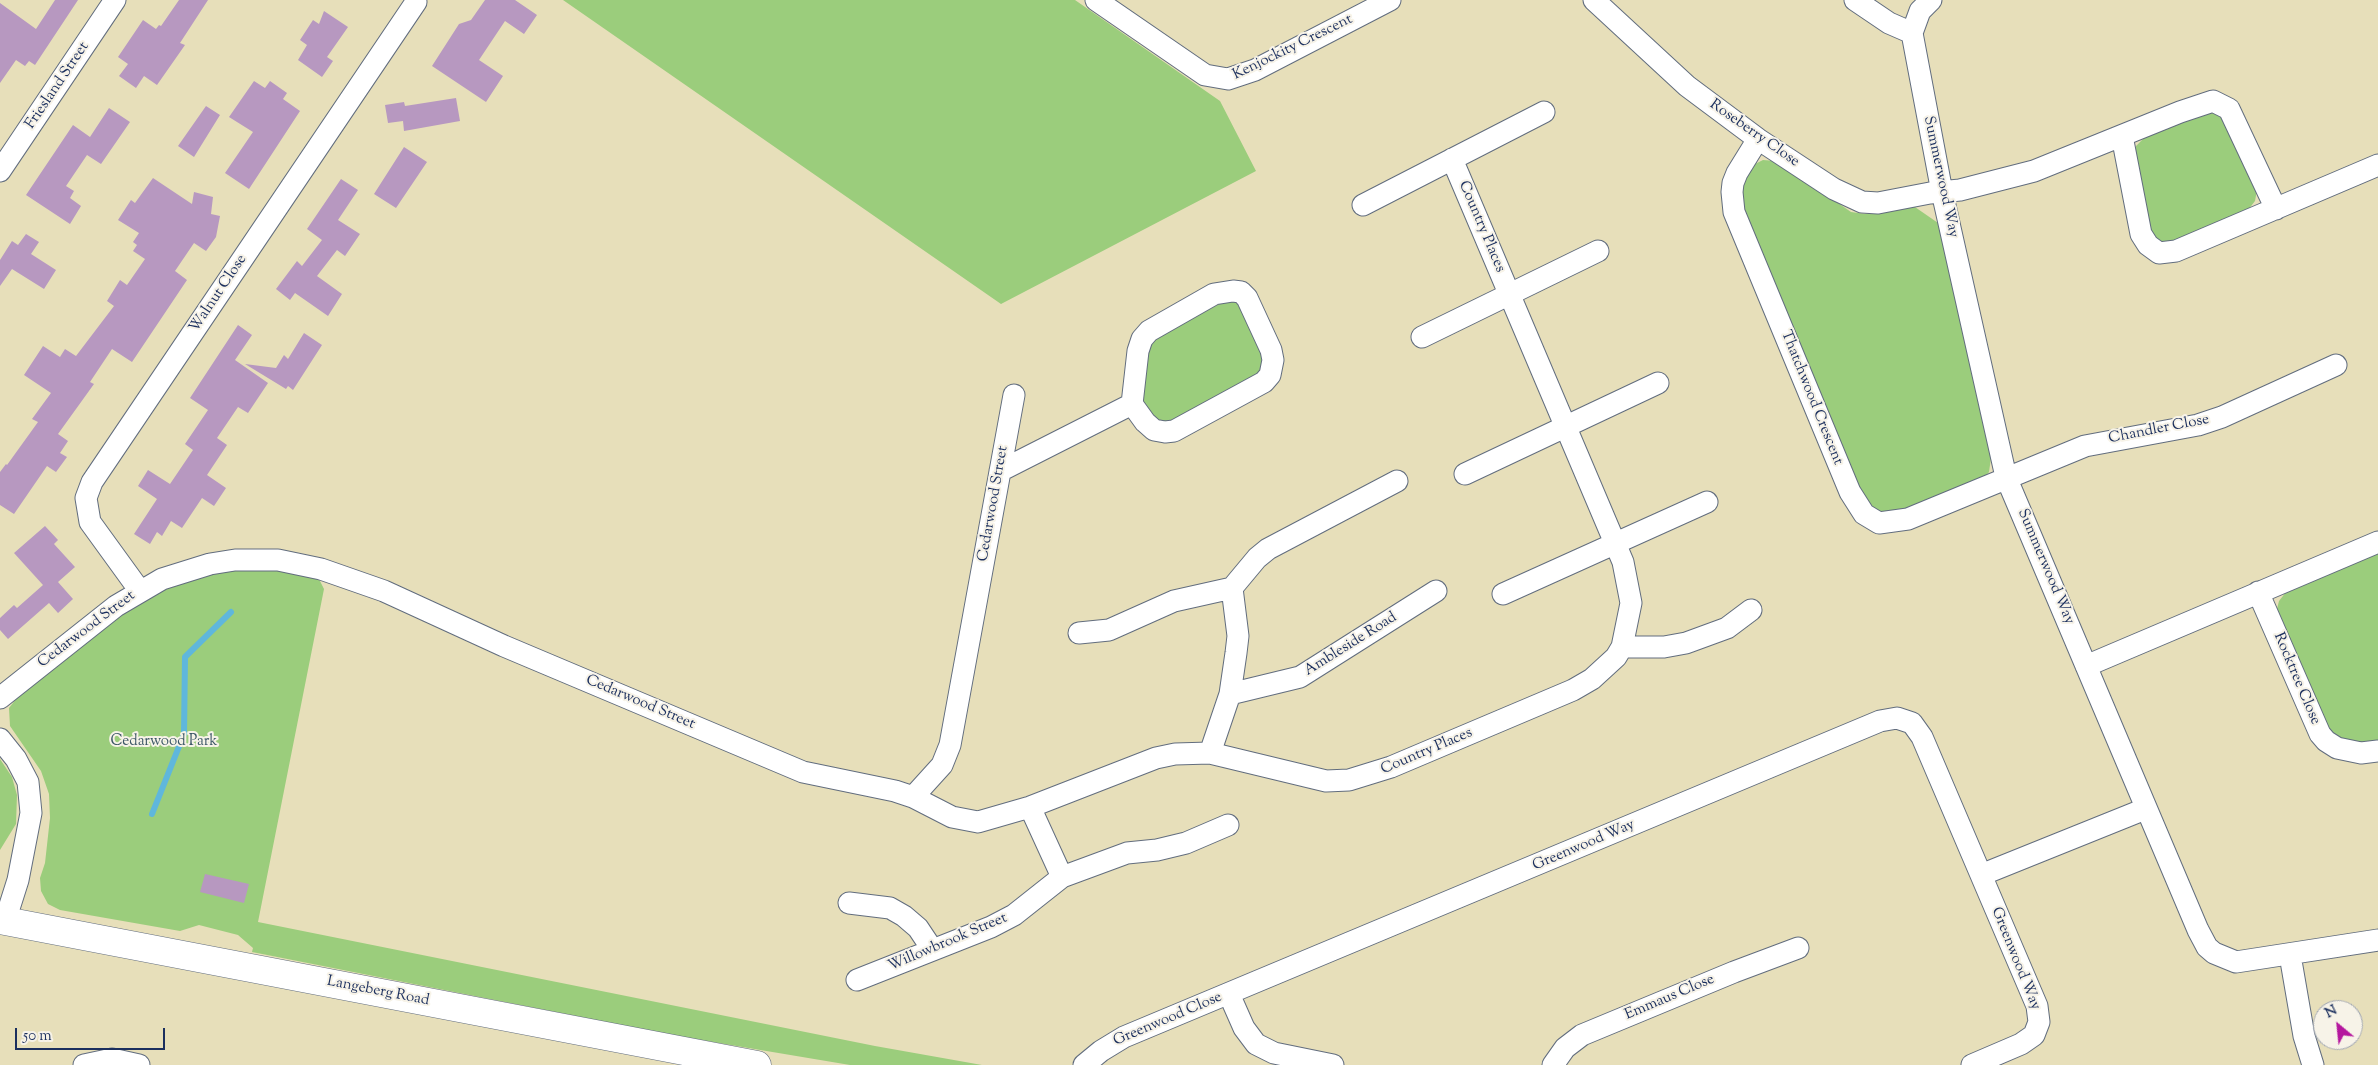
<!DOCTYPE html>
<style>
body{margin:0}
#map{position:relative;width:2378px;height:1065px;overflow:hidden;background:#e7dfba;font-family:"Sorts Mill Goudy",serif}
canvas{display:block}
.north{position:absolute;left:2313px;top:1000px;width:50px;height:50px;box-sizing:border-box;background:#f7f3e8;border:1px solid #9fa5b1;border-radius:50%;rotate:332deg;font-size:14px;font-weight:700;line-height:20px;text-align:center;color:#1b2f5e}
.north::after{content:'';display:block;margin:auto;width:18px;height:22px;background:#b5179e;clip-path:polygon(50% 0,100% 100%,50% 72%,0 100%)}
.scale{position:absolute;left:15px;top:1028px;width:150px;height:22px;box-sizing:border-box;border:2px solid #1b2f5e;border-top:0;padding-left:6px;font-size:15px;line-height:18px;white-space:nowrap;color:#1b2f5e;-webkit-text-stroke:4px #f7f3e8;paint-order:stroke}
</style>
<div id="map">
<canvas width="2378" height="1065"></canvas>
<div class="north">N</div>
<div class="scale">50 m</div>
</div>
<script>
const g = document.querySelector('canvas').getContext('2d');
g.lineJoin = 'round';
function fillPath(path, color) {
  g.fillStyle = color;
  g.fill(path, 'evenodd');
}
function poly(rows) {
  const path = new Path2D();
  for (const r of rows) {
    path.moveTo(r[0], r[1]);
    for (let i = 2; i < r.length; i += 2) path.lineTo(r[i], r[i + 1]);
  }
  return path;
}
function trace(path, color, width, dash) {
  g.strokeStyle = color;
  g.lineWidth = width;
  g.lineCap = dash ? 'butt' : 'round';
  g.setLineDash(dash || []);
  g.stroke(path);
}
function label(font, color, halo, rows, align = 'center') {
  g.font = font + ' "Sorts Mill Goudy",serif';
  g.lineWidth = 4;
  g.setLineDash([]);
  g.textBaseline = 'middle';
  g.strokeStyle = halo;
  g.fillStyle = color;
  for (const [text, x, y, turn = 0] of rows) {
    g.save();
    g.translate(x, y);
    g.rotate((+turn || 0) * Math.PI / 180);
    g.textAlign = isNaN(turn) ? turn : align;
    if (halo) g.strokeText(text, 0, 0);
    g.fillText(text, 0, 0);
    g.restore();
  }
}
fillPath(poly([
 [563,0,1075,0,1220,101,1256,171,1001,304],
 [2202,111,2218,111,2257,190,2255,201,2248,210,2171,244,2153,240,2134,153,2136,146,2146,136],
 [1763,160,1775,161,1782,164,1851,212,1865,214,1912,205,1941,225,1991,458,1989,472,1985,477,1893,517,1869,510,1741,208,1742,184,1753,165],
 [1229,299,1242,304,1265,359,1265,369,1170,425,1152,422,1139,394,1148,341],
 [2378,552,2378,743,2361,746,2333,737,2278,617,2277,609,2279,601,2286,592],
 [266,570,293,572,319,579,324,589,258,922,875,1046,982,1065,850,1065,677,1036,252,952,253,948,238,935,199,925,180,931,60,910,48,904,41,891,40,878,45,863,50,818,49,794,41,771,10,726,9,708,20,694,130,608,156,593,188,580,228,571],
 [0,759,12,777,17,795,16,824,0,850]
]), '#9bcd7c');
trace(poly([
 [152,814,184,734,185,657,231,612]
]), '#5fb7dc', 6);
fillPath(poly([
 [55,0,78,0,35,65,29,61,25,66,16,60,0,83,0,3,36,29],
 [179,0,208,0,180,43,185,45,157,85,144,76,136,88,119,76,128,64,118,57,143,20,156,29,159,25,161,26],
 [485,0,515,0,537,15,524,34,505,21,479,60,503,76,486,102,432,66,459,24,471,20],
 [324,11,348,27,327,57,333,61,322,77,298,60,307,45,300,40,313,20,319,24],
 [254,81,265,88,270,81,287,93,283,99,300,111,249,189,225,173,253,132,229,117],
 [456,98,460,121,404,131,403,121,388,123,385,105,404,102,405,106],
 [206,106,220,115,194,157,178,146],
 [109,108,130,122,101,164,87,155,66,186,74,191,70,198,81,206,70,224,26,195,73,125,90,137],
 [404,147,427,162,396,208,374,194],
 [153,178,192,204,194,192,213,197,211,214,220,216,216,237,206,251,194,243,175,271,187,280,132,362,112,349,90,382,94,384,58,434,68,441,60,453,67,457,56,472,47,466,14,514,0,505,0,472,6,464,7,465,38,422,32,419,51,393,24,375,43,346,60,357,65,349,76,356,114,306,107,301,120,280,127,285,145,259,133,251,137,245,133,242,139,233,118,220,131,200,135,203],
 [341,179,358,190,338,220,360,234,345,256,337,250,317,276,342,294,328,316,295,293,290,300,276,289,297,261,302,266,322,240,307,229],
 [26,234,39,242,31,254,56,270,44,289,12,269,0,286,0,260,12,241,18,245],
 [238,325,252,335,235,360,268,383,248,413,238,407,217,438,227,445,207,475,226,488,214,506,202,498,182,528,171,521,162,536,157,532,150,544,134,534,157,499,138,486,148,470,170,484,193,450,185,444,208,410,190,398],
 [304,333,322,345,293,390,288,386,286,389,245,364,276,368,284,355,288,359],
 [45,526,58,540,54,544,75,567,58,582,73,599,58,613,49,603,8,639,0,630,0,618,14,605,17,608,43,585,14,553],
 [205,874,249,884,244,903,200,892]
]), '#b798c0');
const street = poly([
 [1096,0,1205,75,1228,79,1255,70,1390,0],
 [1594,0,1687,86,1758,139,1834,189,1862,202,1878,203,1930,193,1960,190,2034,171,2180,112,2213,101,2229,109,2276,209],
 [1855,0,1889,23,1912,33],
 [1931,0,1920,11,1912,33,1942,192,2006,477,2198,930,2207,947,2214,953,2236,962,2378,940],
 [2122,136,2141,234,2148,245,2159,253,2176,251,2378,165],
 [1758,139,1737,173,1733,183,1732,192,1734,212,1850,492,1864,514,1879,523,1908,519,2085,446,2198,425,2222,417,2336,365],
 [0,171,115,0],
 [1363,205,1544,112],
 [1422,337,1598,251],
 [1000,471,1132,404,1145,422,1154,430,1165,432,1174,431,1264,382,1270,375,1273,360,1271,350,1247,298,1241,292,1233,291,1214,294,1149,331,1142,339,1138,351,1132,404],
 [1465,474,1658,383],
 [140,591,90,522,86,498,92,482,416,2],
 [2258,592,2320,734,2326,741,2337,748,2361,753,2378,751],
 [1503,594,1707,502],
 [1079,633,1109,630,1174,601,1232,588],
 [1622,647,1664,647,1686,643,1727,628,1751,610],
 [2086,666,2378,542],
 [1230,694,1300,677,1436,591],
 [0,698,116,606,162,579,210,564,235,560,278,560,321,569,384,591,504,646,803,772,895,791,913,797,942,765,950,745,1014,395],
 [0,739,16,759,28,782,31,813,18,880,5,921],
 [1210,753,1230,694,1236,653,1238,636,1232,588,1257,558,1268,549,1397,481],
 [913,797,952,817,978,822,1030,807,1156,758,1175,754,1210,753,1326,781,1349,780,1391,767,1573,690,1592,679,1616,657,1622,647,1631,603,1623,562,1452,159],
 [1030,807,1062,877],
 [1981,875,2145,809],
 [849,903,890,908,904,916,918,928,932,949],
 [2290,955,2304,1036,2313,1065],
 [857,980,991,927,1014,915,1062,877,1127,853,1157,850,1186,843,1228,825],
 [1229,994,1244,1028,1256,1044,1274,1053,1333,1065],
 [84,1065,112,1059,139,1065],
 [1084,1065,1101,1051,1124,1037,1880,721,1897,718,1912,723,1922,737,2037,1006,2039,1022,2034,1035,2021,1044,1972,1065],
 [1553,1065,1565,1048,1582,1035,1734,972,1798,948]
]);
const secondary = poly([
 [0,920,757,1065]
]);
trace(street, '#626d7e', 23);
trace(secondary, '#626d7e', 29);
trace(street, '#fff', 21);
trace(secondary, '#fff', 28);
label('15px', '#1b2f5e', '#f7f3e8', [
 ["Kenjockity Crescent",1293,48,-26],
 ["Friesland Street",58,86,-56],
 ["Roseberry Close",1754,134,35],
 ["Summerwood Way",1940,177,78],
 ["Country Places",1481,227,67],
 ["Walnut Close",219,294,-56],
 ["Thatchwood Crescent",1811,398,68],
 ["Chandler Close",2159,430,-11],
 ["Cedarwood Street",994,504,-80],
 ["Summerwood Way",2045,567,67],
 ["Cedarwood Street",87,630,-37],
 ["Ambleside Road",1351,645,-32],
 ["Rocktree Close",2296,679,67],
 ["Cedarwood Street",640,703,23],
 ["Country Places",1427,752,-23],
 ["Greenwood Way",1584,846,-23],
 ["Willowbrook Street",948,943,-23],
 ["Greenwood Way",2015,959,68],
 ["Langeberg Road",378,992,11],
 ["Emmaus Close",1670,998,-23],
 ["Greenwood Close",1168,1020,-23]
]);
label('15px', '#3b5666', '#f7f3e8', [
 ["Cedarwood Park",164,742]
]);
</script>
